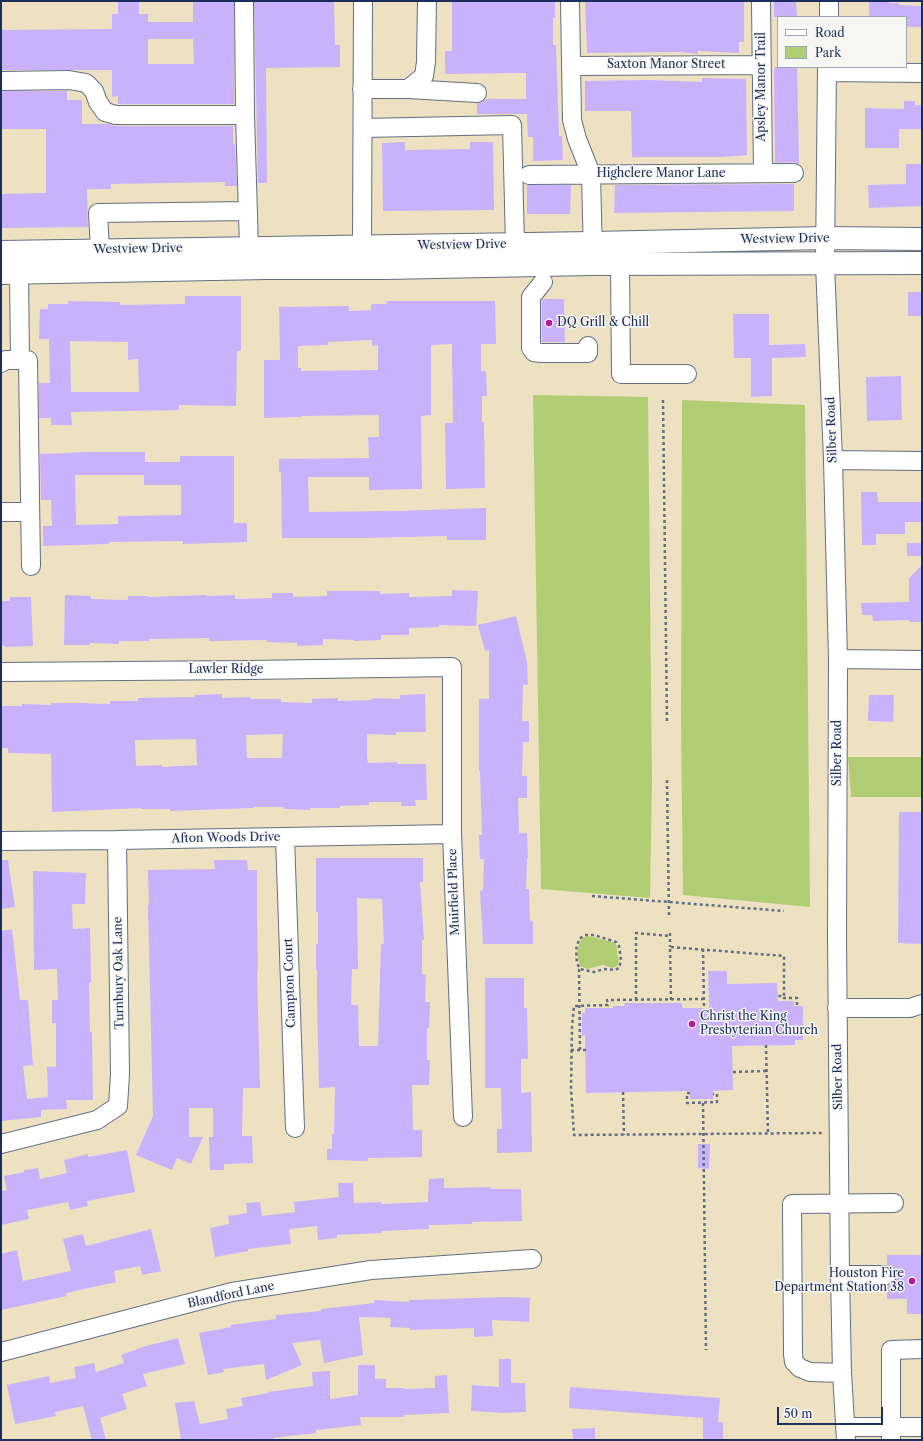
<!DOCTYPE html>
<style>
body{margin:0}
#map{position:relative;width:923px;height:1441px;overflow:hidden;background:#ede1c2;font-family:"Libre Caslon Text",serif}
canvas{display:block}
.frame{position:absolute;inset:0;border:2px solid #1b2f5e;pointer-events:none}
.legend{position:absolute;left:777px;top:16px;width:130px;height:52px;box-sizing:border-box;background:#f6f6f2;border:1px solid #9ea6b7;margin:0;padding:5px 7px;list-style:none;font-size:12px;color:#1b2f5e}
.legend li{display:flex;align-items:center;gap:8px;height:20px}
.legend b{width:20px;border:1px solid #9ea6b7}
.scale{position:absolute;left:777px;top:1407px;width:106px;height:18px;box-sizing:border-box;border:2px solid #1b2f5e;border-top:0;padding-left:5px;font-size:12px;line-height:14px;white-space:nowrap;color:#1b2f5e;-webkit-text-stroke:3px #f6f6f2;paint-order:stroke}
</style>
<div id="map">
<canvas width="923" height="1441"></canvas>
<div class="frame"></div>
<ul class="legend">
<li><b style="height:5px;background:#fff"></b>Road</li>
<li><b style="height:11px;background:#b0cd74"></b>Park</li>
</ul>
<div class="scale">50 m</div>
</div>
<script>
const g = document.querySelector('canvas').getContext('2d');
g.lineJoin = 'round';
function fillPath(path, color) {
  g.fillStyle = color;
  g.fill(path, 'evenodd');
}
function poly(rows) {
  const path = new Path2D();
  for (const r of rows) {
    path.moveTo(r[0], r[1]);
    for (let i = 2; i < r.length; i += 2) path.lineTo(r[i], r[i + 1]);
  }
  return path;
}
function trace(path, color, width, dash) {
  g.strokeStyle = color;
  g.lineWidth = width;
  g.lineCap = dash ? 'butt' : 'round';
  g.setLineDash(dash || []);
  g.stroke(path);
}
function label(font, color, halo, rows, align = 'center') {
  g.font = font + ' "Libre Caslon Text",serif';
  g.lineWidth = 3;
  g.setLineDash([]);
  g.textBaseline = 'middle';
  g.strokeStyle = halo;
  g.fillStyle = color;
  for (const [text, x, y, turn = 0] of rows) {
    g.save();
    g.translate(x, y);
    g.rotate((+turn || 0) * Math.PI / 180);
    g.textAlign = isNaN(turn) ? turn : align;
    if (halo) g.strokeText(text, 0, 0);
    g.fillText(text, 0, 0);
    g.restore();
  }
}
fillPath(poly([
 [533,395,648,397,652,780,650,898,541,889],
 [682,400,805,405,810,907,683,895,681,723],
 [848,757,922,757,922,797,851,797],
 [587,936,593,937,615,943,617,947,617,954,619,960,618,964,616,967,612,968,603,965,587,969,580,966,577,954,579,944,582,938]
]), '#b0cd74');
fillPath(poly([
 [118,1,139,1,139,14,148,14,148,22,193,22,193,1,234,1,234,104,118,104,118,96,112,97,112,70,1,70,1,30,112,29,112,14,118,14],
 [148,39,193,39,194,64,148,64],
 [254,1,334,1,335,45,340,45,340,67,266,68,267,183,258,183],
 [452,1,555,1,555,18,553,18,553,45,556,45,559,136,562,136,563,160,533,161,533,137,528,137,527,114,477,114,477,103,481,103,485,99,526,99,526,73,445,74,445,51,452,51],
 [585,1,744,1,744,42,739,42,739,53,698,51,698,54,679,52,587,53],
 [774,1,796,1,797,17,774,17],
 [869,1,889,1,889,3,899,3,899,5,922,6,922,27,906,27,906,17,869,17],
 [775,67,797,67,799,164,794,162,775,163,774,69,775,69],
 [702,78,746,79,747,155,722,157,632,157,631,111,585,111,585,81,649,80,702,82],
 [1,91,67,91,67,100,82,100,82,124,108,124,116,126,233,126,233,144,235,144,237,186,225,186,225,182,111,184,111,189,87,189,88,227,1,228,1,194,46,193,46,129,1,129],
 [904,101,915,101,915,105,922,105,921,129,899,129,899,148,865,148,865,108,904,109],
 [405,142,405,150,470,149,470,142,493,142,494,210,383,211,382,143],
 [906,164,921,164,921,171,922,171,922,206,869,208,868,185,906,184],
 [794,184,794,211,614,213,615,185],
 [527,185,571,185,570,214,527,214],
 [908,292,922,292,922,316,908,316],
 [185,296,241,296,241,351,237,351,236,406,179,405,179,410,71,412,72,425,51,425,51,418,39,418,39,383,50,383,49,339,39,339,40,309,48,309,48,304,68,304,68,301,120,302,120,305,185,304],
 [70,341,128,342,128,360,138,359,139,392,71,392],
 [543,299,564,299,565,342,542,342,542,301],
 [386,301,495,301,496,344,481,344,481,371,486,371,487,396,482,396,482,422,484,422,485,488,446,489,445,423,453,423,452,344,431,345,431,415,421,416,422,489,369,490,369,477,308,477,309,512,396,511,486,508,486,540,447,540,447,536,364,538,282,538,281,472,279,472,279,459,369,458,368,437,379,437,379,415,301,416,301,417,264,418,264,360,280,360,279,307,349,306,349,311,371,310,371,304,387,304],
 [372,340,372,346,378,345,378,370,301,371,301,368,298,368,298,346,328,345,328,342],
 [733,314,769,314,769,345,805,344,806,357,772,358,772,396,751,397,751,358,734,358],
 [901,376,902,420,867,421,866,377],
 [87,452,145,452,145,462,180,462,180,456,234,456,234,523,247,523,247,542,183,544,183,541,109,542,109,544,43,546,43,526,52,526,51,500,41,500,40,454],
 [75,475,144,475,144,485,181,485,181,515,118,516,118,524,76,525],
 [861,492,877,492,878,502,922,502,922,522,905,522,905,534,876,534,876,545,862,545],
 [907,543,922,543,922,556,907,556],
 [922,565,922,622,909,622,909,620,873,621,872,615,862,615,861,603,909,602,909,578],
 [452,590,478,591,476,626,439,625,439,627,409,628,409,635,381,635,381,640,354,641,354,640,323,639,323,645,297,646,297,643,267,642,267,640,209,641,209,638,149,639,149,641,119,641,119,644,90,643,90,645,64,645,65,595,91,596,91,599,128,600,128,596,148,596,148,597,206,595,206,596,235,595,235,599,272,598,272,593,293,593,293,597,327,596,327,591,380,591,380,594,409,593,409,597,452,596],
 [10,597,31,597,33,646,5,647,5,646,1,645,1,601,10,601],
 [516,616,527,662,528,685,523,685,522,721,529,721,529,742,523,742,522,776,527,776,527,798,518,798,519,833,527,833,528,858,527,858,526,889,529,889,530,921,533,921,533,944,483,944,480,891,483,890,484,859,480,859,479,835,482,835,480,771,479,771,479,699,489,699,489,650,485,651,478,625],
 [222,694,222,698,250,697,251,699,281,699,281,702,312,703,312,699,338,698,338,701,372,700,372,698,400,699,400,695,425,694,426,732,396,732,396,735,367,734,367,757,368,763,397,762,397,764,426,764,427,800,415,800,416,806,401,806,401,802,369,802,369,805,340,806,340,808,310,808,310,810,284,809,284,807,253,807,253,808,170,811,170,809,141,809,141,808,52,812,51,754,8,753,8,748,1,748,1,706,22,706,22,704,51,705,51,703,77,703,110,704,110,701,138,701,138,698,195,697,195,695],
 [283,734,282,758,247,758,246,735],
 [196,739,197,765,162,767,162,765,136,766,135,740],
 [869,695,894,695,893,722,868,721],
 [899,812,922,812,922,944,898,943],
 [316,858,423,858,423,882,420,882,424,940,422,940,422,974,426,975,425,1002,430,1002,429,1028,427,1028,427,1060,430,1060,429,1085,412,1085,413,1130,422,1130,422,1157,368,1158,368,1161,327,1160,327,1149,332,1149,332,1134,334,1134,335,1087,319,1088,317,998,317,970,316,970,316,944,318,944,318,912,316,912],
 [357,898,382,899,384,944,381,944,378,1046,359,1046,358,1005,351,1005,352,969,358,969],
 [1,860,8,860,15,907,1,909],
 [214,860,247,860,248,870,257,870,257,915,258,972,257,972,260,1088,243,1088,242,1136,252,1136,253,1163,224,1164,224,1170,210,1170,209,1137,213,1137,213,1108,189,1108,189,1137,203,1137,191,1164,177,1158,172,1170,136,1155,153,1116,148,905,149,905,148,870,215,869],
 [33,871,86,873,85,904,72,904,73,929,90,928,91,982,89,983,90,1032,92,1032,93,1100,66,1100,67,1109,41,1110,41,1117,1,1121,1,931,12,929,20,1000,28,1000,33,1065,23,1066,27,1099,48,1097,47,1067,56,1067,56,1023,52,1023,52,1000,58,1000,57,969,34,970],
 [708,971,727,971,727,984,777,983,778,1001,794,1001,794,1006,803,1006,803,1040,795,1040,795,1045,732,1046,733,1090,713,1091,713,1099,690,1099,690,1091,586,1093,585,1035,582,1036,582,1013,585,1013,585,1008,613,1008,613,1006,625,1006,624,1003,682,1003,682,1008,709,1008],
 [485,978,524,978,524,1008,527,1008,528,1059,521,1059,521,1093,531,1092,532,1152,497,1153,497,1129,502,1129,501,1088,485,1088],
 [698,1144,710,1144,709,1169,698,1168],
 [127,1150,135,1192,87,1201,88,1206,70,1210,68,1202,27,1210,29,1219,1,1225,1,1191,7,1190,4,1176,24,1172,24,1170,38,1168,40,1179,67,1173,64,1160,88,1154,88,1157],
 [444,1178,444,1188,491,1187,491,1189,521,1189,522,1221,472,1222,472,1224,429,1225,429,1229,382,1231,382,1233,337,1235,337,1238,318,1240,317,1226,289,1229,291,1244,248,1249,248,1251,215,1257,210,1228,229,1224,228,1216,247,1213,246,1203,260,1202,262,1216,295,1212,294,1202,339,1197,338,1183,353,1183,354,1203,381,1202,381,1204,428,1202,429,1179],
 [151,1229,161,1271,142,1275,140,1266,114,1271,116,1282,66,1293,67,1296,1,1310,1,1254,17,1250,23,1281,71,1271,63,1239,83,1234,86,1246],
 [887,1255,922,1255,922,1314,907,1314,907,1299,887,1299,887,1286,893,1284,896,1280,897,1275,896,1269,892,1266,887,1265],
 [509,1297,530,1298,529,1322,492,1320,493,1336,474,1337,474,1328,410,1330,410,1328,390,1327,391,1318,359,1317,363,1355,324,1363,320,1340,292,1343,302,1365,266,1380,264,1364,223,1369,224,1372,208,1375,199,1333,231,1327,230,1325,276,1319,276,1315,321,1311,321,1309,374,1303,374,1300,409,1302,409,1300],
 [178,1338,185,1364,143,1374,147,1386,122,1394,127,1409,100,1418,106,1440,92,1440,83,1406,55,1412,56,1416,15,1424,7,1385,49,1376,50,1383,76,1378,74,1367,94,1363,96,1372,124,1363,121,1355,146,1346],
 [499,1359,511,1359,511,1383,525,1383,526,1412,505,1413,471,1411,472,1385,499,1387],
 [358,1365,375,1365,375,1379,386,1379,386,1388,404,1388,404,1389,435,1388,435,1376,447,1375,449,1413,404,1415,404,1417,360,1417,361,1425,316,1430,316,1433,273,1438,273,1440,181,1440,175,1403,194,1401,200,1424,228,1419,226,1409,243,1406,241,1398,268,1393,268,1392,313,1386,312,1372,330,1371,330,1399,358,1395],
 [570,1387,720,1398,718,1422,723,1422,723,1440,703,1440,703,1418,569,1408],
 [595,1428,595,1440,573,1440,572,1429]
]), '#cab1fb');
const minor = poly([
 [244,1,245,115,249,248],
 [570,1,572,120,577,139,591,174,593,257],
 [761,1,763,173],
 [829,17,829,1],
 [571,66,762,65],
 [827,67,825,264,833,460,838,659,837,937,840,1275,842,1373,846,1440],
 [827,72,922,73],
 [1,81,69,80,86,83,94,91,98,102,105,112,116,115,245,115],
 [362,89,408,89,424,76,426,62,427,1],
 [408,89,477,93],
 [363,128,512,125,515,244],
 [529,175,794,173],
 [362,247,363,1],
 [100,250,98,213,248,211],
 [620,264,621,374,687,374],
 [19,273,20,360],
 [543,282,531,297,531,348,534,352,541,353,588,353,588,346],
 [1,363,6,360,28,360,31,566],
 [833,460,922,461],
 [1,512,30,512],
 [838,659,922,660],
 [1,672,249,670,452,667,452,834,463,1117],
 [285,837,295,1128],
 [1,841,117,840,452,834],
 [837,1008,910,1008,922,1004],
 [1,1144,97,1120,118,1106,120,1074,117,840],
 [840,1275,887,1275],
 [1,1352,232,1292,371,1270,532,1259],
 [842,1373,810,1372,800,1368,794,1362,793,1354,792,1204,894,1203],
 [846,1427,922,1427],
 [891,1440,891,1350,922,1349]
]);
const major = poly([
 [1,252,593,243,825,238,922,239],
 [1,273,267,268,384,268,593,264,922,263]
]);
trace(minor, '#646d81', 20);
trace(major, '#646d81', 24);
trace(poly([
 [663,400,667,723],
 [667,780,669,916],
 [592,896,784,911],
 [670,933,670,947],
 [585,935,594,935,616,942,619,946,621,960,619,968,615,970,604,969,594,972,580,969,577,963,576,950,579,939,585,935],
 [703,949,704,1008],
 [784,997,784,998,797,998,797,1006],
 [704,999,607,1000,608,1005,574,1006,572,1027,571,1088,574,1135,822,1133],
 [636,1000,636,933,670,936],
 [671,1000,670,947,784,956,784,996,778,996],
 [766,1045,768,1134],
 [571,1050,588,1050],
 [580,1050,579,970,580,969],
 [733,1072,766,1071],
 [623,1092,624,1135],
 [690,1093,687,1093,687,1103,717,1102,717,1094,713,1094],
 [703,1103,706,1350]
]), '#646d81', 2.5, [3, 3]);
trace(minor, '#fff', 18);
trace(major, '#fff', 22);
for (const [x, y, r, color] of [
 [549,323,4,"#b5179e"],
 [692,1024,4,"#b5179e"],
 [912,1281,4,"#b5179e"]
]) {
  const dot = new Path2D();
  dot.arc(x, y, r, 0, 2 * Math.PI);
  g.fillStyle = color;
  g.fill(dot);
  trace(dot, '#f6f6f2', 1.5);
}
label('12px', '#1b2f5e', '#f6f6f2', [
 ["Saxton Manor Street",666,65],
 ["Apsley Manor Trail",762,87,-90],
 ["Highclere Manor Lane",661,174],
 ["Westview Drive",785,239,-1],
 ["Westview Drive",462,245,-1],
 ["Westview Drive",138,249,-1],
 ["Silber Road",832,430,-92],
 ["Lawler Ridge",226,670],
 ["Silber Road",838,753,-90],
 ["Afton Woods Drive",226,838,-1],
 ["Muirfield Place",454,892,-92],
 ["Turnbury Oak Lane",119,973,-91],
 ["Campton Court",290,983,-92],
 ["Silber Road",838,1077,-91],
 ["Blandford Lane",231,1295,-12]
]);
label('12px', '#1b2f5e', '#f6f6f2', [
 ["DQ Grill & Chill",557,323],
 ["Christ the King",700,1017],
 ["Presbyterian Church",700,1031],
 ["Houston Fire",904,1274,"right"],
 ["Department Station 38",904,1288,"right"]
], 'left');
</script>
